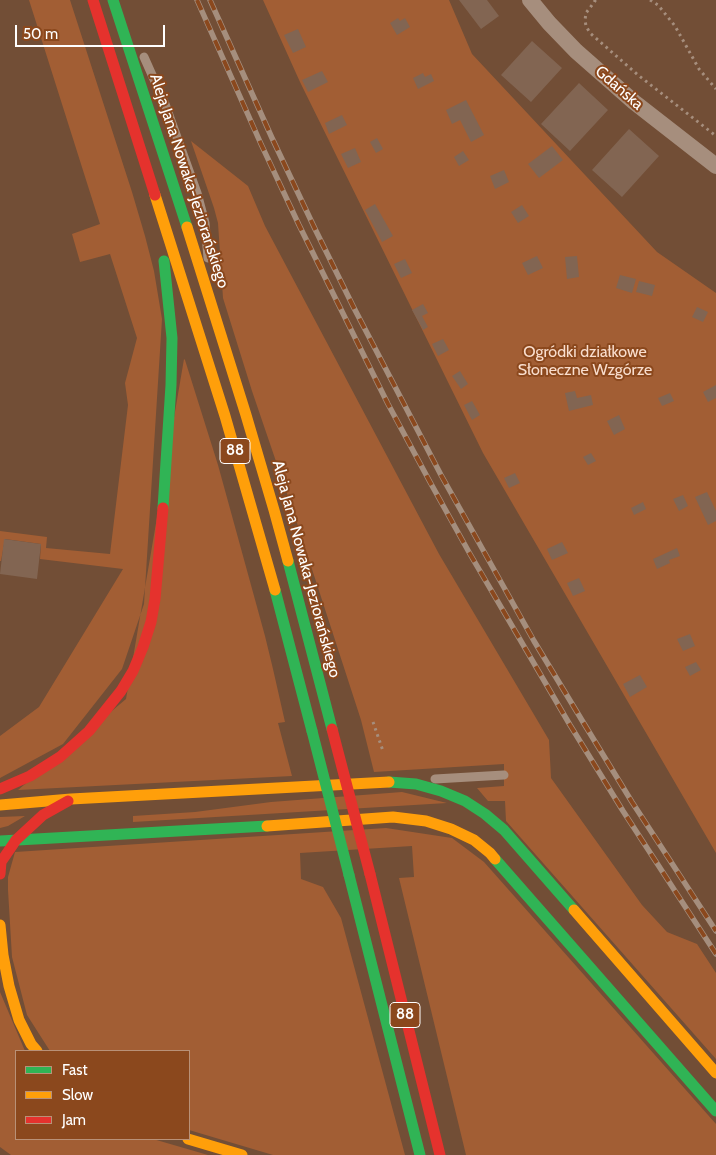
<!DOCTYPE html>
<meta charset="utf-8">
<style>
body{margin:0}
#map{position:relative;width:716px;height:1155px;overflow:hidden;background:#724e36;font-family:Cabin,sans-serif}
canvas{display:block}
.legend{position:absolute;left:15px;top:1050px;width:175px;height:90px;box-sizing:border-box;background:#8b481d;border:1px solid #b99177;margin:0;padding:6px 9px;list-style:none;font-size:15px;color:#fff}
.legend li{display:flex;align-items:center;gap:10px;height:25px}
.legend b{width:25px;border:1px solid #b99177}
.scale{position:absolute;left:15px;top:25px;width:150px;height:22px;box-sizing:border-box;border:2px solid #fff;border-top:0;padding-left:6px;font-size:15px;line-height:18px;white-space:nowrap;color:#fff;-webkit-text-stroke:4px #8b481d;paint-order:stroke}
</style>
<div id="map">
<canvas width="716" height="1155"></canvas>
<ul class="legend">
<li><b style="height:6px;background:#30b455"></b>Fast</li>
<li><b style="height:6px;background:#ff9f0a"></b>Slow</li>
<li><b style="height:6px;background:#e5322d"></b>Jam</li>
</ul>
<div class="scale">50 m</div>
</div>
<script>
const g = document.querySelector('canvas').getContext('2d');
g.lineJoin = 'round';
function fillPath(path, color) {
  g.fillStyle = color;
  g.fill(path, 'evenodd');
}
function poly(rows) {
  const path = new Path2D();
  for (const r of rows) {
    path.moveTo(r[0], r[1]);
    for (let i = 2; i < r.length; i += 2) path.lineTo(r[i], r[i + 1]);
  }
  return path;
}
function trace(path, color, width, dash) {
  g.strokeStyle = color;
  g.lineWidth = width;
  g.lineCap = dash ? 'butt' : 'round';
  g.setLineDash(dash || []);
  g.stroke(path);
}
function label(font, color, halo, rows, align = 'center') {
  g.font = font + ' Cabin,sans-serif';
  g.lineWidth = 4;
  g.setLineDash([]);
  g.textBaseline = 'middle';
  g.strokeStyle = halo;
  g.fillStyle = color;
  for (const [text, x, y, turn = 0] of rows) {
    g.save();
    g.translate(x, y);
    g.rotate((+turn || 0) * Math.PI / 180);
    g.textAlign = isNaN(turn) ? turn : align;
    if (halo) g.strokeText(text, 0, 0);
    g.fillText(text, 0, 0);
    g.restore();
  }
}
fillPath(poly([
 [29,0,70,0,132,192,145,236,154,271,162,319,144,604,122,669,63,744,0,778,0,736,39,707,123,569,40,559,41,544,5,539,1,561,0,561,0,531,47,537,46,548,110,554,128,405,125,383,137,338,110,254,80,262,72,234,100,224],
 [263,0,449,0,472,54,657,252,716,293,716,853,483,453,300,82],
 [191,141,248,186,265,226,439,554,549,740,551,778,642,905,667,932,697,944,716,973,716,1059,506,821,505,801,488,801,477,788,504,786,504,764,374,772,361,720,297,523,252,391,223,298,218,223,214,208],
 [184,359,185,360,218,465,265,636,273,669,285,722,278,723,292,776,18,790,126,699],
 [402,792,447,803,133,822,133,816,195,812,271,802],
 [25,816,8,826,0,828,0,817],
 [386,828,452,838,484,862,716,1124,716,1155,466,1155,399,878,414,877,412,846,300,853,301,879,323,887,341,918,405,1155,273,1155,189,1130,189,1051,50,1051,27,1015,12,957,8,890,8,877,15,852],
 [0,992,25,1051,16,1051,16,1139,153,1139,208,1155,11,1155,0,1147]
]), '#a25e34');
fillPath(poly([
 [459,0,487,0,499,16,481,29],
 [398,18,400,21,405,18,410,27,397,35,390,23],
 [298,29,306,47,293,53,284,35],
 [532,41,562,68,531,102,501,75],
 [322,71,328,82,308,92,302,80],
 [423,73,425,77,431,74,434,81,418,89,413,78],
 [579,83,608,110,570,151,541,124],
 [466,100,484,135,471,142,460,120,452,124,446,110],
 [342,115,347,125,329,134,325,123],
 [629,129,659,156,622,197,592,170],
 [377,138,383,149,376,153,370,142],
 [552,146,563,160,539,178,528,164],
 [355,148,361,162,348,168,341,154],
 [463,151,469,160,459,166,454,157],
 [504,170,509,182,495,189,490,176],
 [375,204,393,236,382,242,365,210],
 [522,205,529,216,518,223,511,212],
 [537,256,543,268,528,275,522,263],
 [577,256,579,277,567,279,565,257],
 [405,259,412,273,401,278,394,264],
 [620,275,636,279,632,293,616,288],
 [639,281,655,285,652,296,636,292],
 [423,304,428,313,422,316,428,327,423,330,412,310],
 [697,307,708,312,703,322,692,317],
 [443,339,449,350,438,356,432,344],
 [460,371,468,384,461,389,452,376],
 [716,385,716,398,708,402,703,392],
 [575,391,577,398,591,395,593,405,569,411,565,393],
 [670,393,674,401,662,406,658,398],
 [472,401,480,415,472,420,464,405],
 [619,415,625,429,614,435,607,421],
 [591,453,596,461,588,465,583,457],
 [515,473,520,483,509,488,504,478],
 [707,492,716,511,716,521,708,525,695,497],
 [683,495,688,506,679,511,673,499],
 [643,502,646,509,634,515,631,508],
 [4,539,41,544,37,579,0,574],
 [562,542,568,553,552,560,547,549],
 [677,548,680,556,669,560,670,563,657,569,653,559],
 [579,578,585,591,573,596,567,583],
 [690,634,695,646,683,651,677,639],
 [696,662,701,670,690,676,685,667],
 [640,675,647,687,630,697,623,684]
]), '#826552');
trace(poly([
 [594,0,595,1,586,13,585,20,586,26,590,33,638,75,716,136],
 [650,0,658,5,675,26,699,69,716,89],
 [373,722,383,751]
]), '#a68e7d', 3, [2.5, 4]);
trace(poly([
 [144,57,165,104,197,193,205,223,208,258],
 [435,779,504,775]
]), '#a68e7d', 9);
trace(poly([
 [530,0,549,23,576,51,634,102,716,166]
]), '#a68e7d', 16);
trace(poly([
 [113,0,187,227],
 [163,508,171,385,172,338,164,261],
 [288,561,332,729],
 [275,590,312,731],
 [389,782,416,784,441,791,465,801,485,814,504,830,574,910],
 [0,841,267,826],
 [495,859,716,1111],
 [349,875,420,1155]
]), '#30b455', 11);
trace(poly([
 [155,195,225,416,275,590],
 [187,227,246,415,274,510,288,561],
 [0,805,71,799,389,782],
 [267,826,393,817,426,821,451,829,474,840,490,853,495,859],
 [574,910,716,1073],
 [0,925,3,955,9,986,19,1020,31,1044,37,1051],
 [188,1139,242,1155]
]), '#ff9f0a', 11);
trace(poly([
 [93,0,155,195],
 [0,789,30,776,60,757,89,731,121,691,133,671,143,647,151,622,155,599,163,508],
 [0,874,1,862,16,840,43,815,68,801],
 [370,874,440,1155]
]), '#e5322d', 11);
const rail = poly([
 [197,0,261,144,299,225,388,404,430,482,470,554,570,725,623,811,716,954],
 [210,0,272,138,316,231,354,308,441,475,534,641,583,722,632,802,716,931]
]);
trace(rail, '#a58e7d', 5.5);
trace(rail, '#8b481d', 4, [11]);
trace(poly([
 [312,731,349,875]
]), '#30b455', 11);
trace(poly([
 [332,729,370,874]
]), '#e5322d', 11);
for (const [x, y, w] of [
 [235,451,30],
 [405,1015,30]
]) {
  const box = new Path2D();
  box.roundRect(x - w / 2, y - 12.5, w, 25, 4);
  g.fillStyle = '#8b481d';
  g.fill(box);
  trace(box, '#fff', 1);
}
label('bold 15px', '#fff', null, [
 ["88",235,451],
 ["88",405,1015]
]);
label('16px', '#fff', '#8b481d', [
 ["Gdańska",619,88,41],
 ["Aleja Jana Nowaka-Jeziorańskiego",189,181,72],
 ["Aleja Jana Nowaka-Jeziorańskiego",306,569,75]
]);
label('16px', '#f9dece', '#8b481d', [
 ["Ogródki działkowe",585,352],
 ["Słoneczne Wzgórze",585,370]
]);
</script>
